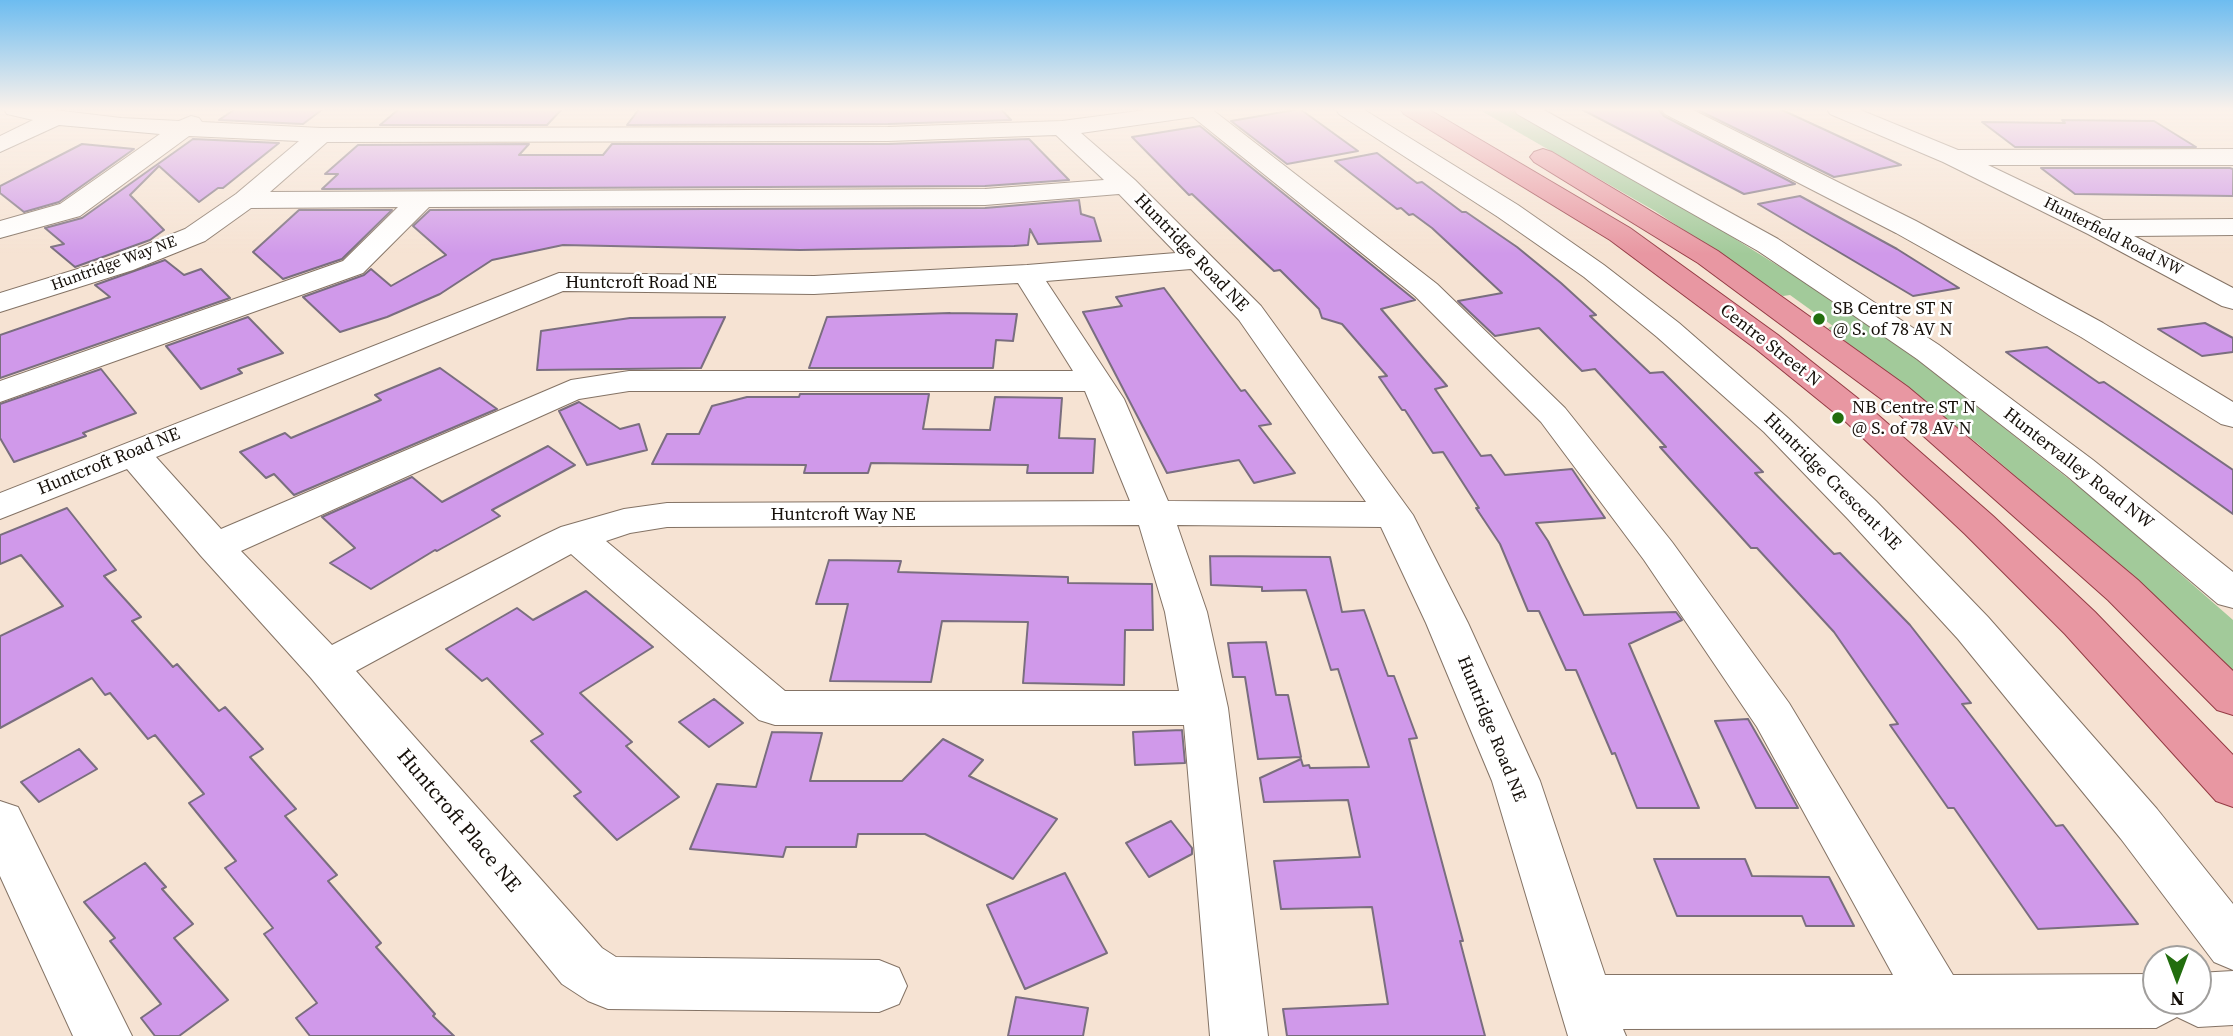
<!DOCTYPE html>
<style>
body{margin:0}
#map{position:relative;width:2233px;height:1036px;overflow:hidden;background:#f6e3d3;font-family:"Source Serif 4",serif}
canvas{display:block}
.north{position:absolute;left:2142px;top:945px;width:70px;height:70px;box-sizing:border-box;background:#fff;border:2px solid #a19f9d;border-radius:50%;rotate:180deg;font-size:19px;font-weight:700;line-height:28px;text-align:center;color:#150f09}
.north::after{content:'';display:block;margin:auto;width:24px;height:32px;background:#226d0e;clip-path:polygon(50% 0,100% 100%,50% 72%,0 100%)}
</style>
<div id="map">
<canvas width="2233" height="1036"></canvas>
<div class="north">N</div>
</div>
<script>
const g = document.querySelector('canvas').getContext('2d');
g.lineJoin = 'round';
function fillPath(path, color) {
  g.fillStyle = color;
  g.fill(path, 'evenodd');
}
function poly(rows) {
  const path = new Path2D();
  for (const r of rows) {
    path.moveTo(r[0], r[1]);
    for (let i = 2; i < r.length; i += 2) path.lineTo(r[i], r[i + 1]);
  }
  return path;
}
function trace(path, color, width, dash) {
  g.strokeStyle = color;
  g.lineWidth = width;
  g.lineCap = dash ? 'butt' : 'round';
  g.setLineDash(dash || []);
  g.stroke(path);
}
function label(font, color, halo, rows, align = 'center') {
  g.font = font + ' "Source Serif 4",serif';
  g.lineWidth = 5;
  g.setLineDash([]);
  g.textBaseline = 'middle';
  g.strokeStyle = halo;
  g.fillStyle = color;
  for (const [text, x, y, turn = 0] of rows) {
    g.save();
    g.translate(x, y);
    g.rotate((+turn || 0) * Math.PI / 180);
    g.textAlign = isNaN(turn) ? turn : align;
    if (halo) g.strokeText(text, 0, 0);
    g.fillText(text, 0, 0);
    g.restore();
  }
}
fillPath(poly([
 [1478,109,1511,109,1684,207,1817,290,1919,361,2103,506,2233,620,2233,672,2141,584,1977,443,1828,328,1833,326,1790,295,1783,296,1655,211]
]), '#a2ca9a');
const building = poly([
 [235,109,323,109,303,124,219,120,235,109],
 [399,109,562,109,547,125,380,125,399,109],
 [639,109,1001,109,1011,120,888,124,627,125,639,109],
 [1300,109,1358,151,1287,164,1231,121,1300,109],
 [1581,109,1658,109,1664,116,1795,184,1744,194,1581,109],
 [1696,109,1780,109,1901,165,1834,177,1696,109],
 [2062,120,2154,121,2196,147,2015,147,1982,122,2065,123,2062,120],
 [1200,126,1415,300,1381,309,1447,386,1435,389,1481,456,1491,455,1505,475,1572,469,1605,518,1536,523,1548,541,1584,615,1676,612,1682,620,1629,644,1699,808,1637,808,1615,753,1612,754,1576,670,1566,670,1539,611,1528,611,1500,544,1476,508,1479,508,1443,452,1433,453,1405,410,1402,410,1379,377,1387,376,1342,324,1322,318,1319,309,1280,270,1274,271,1192,194,1189,195,1132,137,1200,126],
 [193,139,279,143,223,188,218,188,199,202,159,166,130,195,164,230,150,240,75,267,51,247,64,244,45,228,82,218,193,139],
 [1029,139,1069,180,985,186,322,189,338,174,325,174,358,145,529,144,519,155,603,155,612,144,888,144,1029,139],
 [82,144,134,149,59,202,24,212,0,193,0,186,82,144],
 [1377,153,1417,183,1422,182,1462,212,1466,212,1517,247,1561,283,1596,315,1590,316,1650,373,1663,372,1763,472,1755,473,1834,554,1840,553,1910,625,1971,703,1962,704,2056,826,2063,825,2138,924,2038,929,1954,808,1948,808,1890,725,1898,724,1834,632,1757,548,1751,548,1660,447,1666,447,1595,369,1582,371,1539,328,1495,336,1458,301,1502,293,1432,228,1413,214,1409,215,1401,208,1397,209,1335,161,1377,153],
 [2041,168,2230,168,2233,169,2233,196,2075,194,2041,168],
 [1800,196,1897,249,1959,288,1913,296,1758,204,1800,196],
 [1079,200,1081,214,1094,218,1101,241,1038,244,1030,229,1028,245,1014,246,800,250,563,245,492,260,440,294,387,317,340,332,303,297,364,275,371,269,391,286,446,255,413,226,430,210,985,208,1079,200],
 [299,210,392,210,342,259,283,279,253,252,299,210],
 [165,260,184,275,201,269,230,298,0,378,0,335,110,297,95,285,165,260],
 [1164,288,1241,391,1245,390,1271,424,1259,426,1295,473,1254,483,1239,460,1167,473,1083,312,1122,306,1116,297,1164,288],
 [950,313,1017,314,1013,341,996,340,993,368,809,368,827,317,950,313],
 [248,317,283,353,238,369,242,373,201,389,166,346,248,317],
 [725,317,701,368,537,370,541,331,630,318,725,317],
 [2205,323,2233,338,2233,352,2202,356,2158,329,2205,323],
 [2047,347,2099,383,2104,382,2233,470,2233,514,2006,352,2047,347],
 [440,368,497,409,294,495,274,474,266,478,240,452,285,433,291,438,381,400,375,395,440,368],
 [101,369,136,413,83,433,86,436,14,462,0,438,0,404,101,369],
 [800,394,929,394,923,429,990,430,995,397,1062,398,1059,438,1095,439,1093,473,1027,473,1028,465,871,463,868,473,804,473,806,465,652,464,667,434,699,434,712,406,747,397,799,397,800,394],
 [579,402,620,429,639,424,647,450,587,465,559,411,579,402],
 [548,446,575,465,492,510,500,516,437,551,435,550,371,589,330,563,355,548,322,517,412,477,442,502,548,446],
 [67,508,116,570,104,576,141,617,132,621,173,667,177,664,219,711,225,707,263,749,250,757,296,809,285,816,337,875,328,881,381,943,376,947,435,1014,433,1016,454,1036,310,1036,296,1018,317,1003,264,934,273,928,225,868,236,861,189,803,204,794,155,735,148,739,110,693,105,695,92,678,0,728,0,636,63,606,21,555,0,564,0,535,67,508],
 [1210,556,1330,557,1342,612,1364,610,1388,676,1394,676,1417,738,1409,739,1463,941,1460,941,1485,1036,1287,1036,1283,1009,1388,1004,1372,907,1281,909,1274,861,1360,857,1348,800,1264,802,1260,778,1301,759,1303,766,1309,765,1310,768,1369,767,1338,669,1331,670,1306,590,1262,591,1262,587,1211,585,1210,556],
 [829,560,901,561,898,572,1068,577,1068,583,1152,584,1153,630,1125,630,1124,685,1023,683,1028,622,942,621,931,682,830,681,848,604,816,604,829,560],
 [586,591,653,647,580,693,632,742,626,746,679,797,617,840,574,796,581,792,531,741,543,734,487,678,482,681,446,649,517,608,533,620,586,591],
 [1266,642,1276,695,1288,695,1301,757,1258,759,1245,677,1233,677,1228,643,1266,642],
 [714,699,743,723,709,747,679,722,714,699],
 [1748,719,1775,766,1798,808,1756,808,1715,721,1748,719],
 [1182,730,1185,763,1135,765,1133,732,1182,730],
 [772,732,822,733,810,781,902,781,943,739,983,760,969,776,1057,819,1013,879,925,834,858,834,856,847,786,847,783,857,690,849,717,784,756,787,772,732],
 [79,749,97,769,39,802,21,782,79,749],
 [1171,821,1192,848,1192,854,1149,877,1126,843,1171,821],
 [1654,859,1745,859,1752,876,1829,877,1854,926,1806,926,1802,916,1677,916,1654,859],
 [145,863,166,887,162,889,193,924,174,938,228,1000,179,1036,155,1036,141,1018,161,1004,110,941,115,938,84,902,145,863],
 [1065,873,1107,953,1025,989,987,905,1065,873],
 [1016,997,1088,1008,1083,1036,1008,1036,1016,997]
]);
fillPath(building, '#d099ea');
trace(building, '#7a6e7f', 2);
const minor = poly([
 [4,109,46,109,121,118,179,121,191,116,199,118,202,122,321,128,888,127,1062,121,1153,109,1215,109,1214,111,1437,284,1565,408,1672,542,1789,703,1953,975,2156,974,2156,1001,2198,1001,2198,973,2233,971,2233,1025,2198,1027,2177,1017,2156,1028,1623,1029,1626,1036,1568,1036,1492,781,1426,623,1381,527,1177,525,1207,612,1228,708,1268,1036,1210,1036,1184,725,775,725,759,720,571,554,356,671,602,948,616,957,879,960,899,968,907,986,899,1004,879,1012,608,1009,588,1001,562,984,311,678,201,556,127,469,0,519,0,493,559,273,814,276,1027,265,1176,253,1119,194,985,205,429,207,363,273,0,402,0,381,343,261,398,207,251,208,205,241,133,270,0,312,0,293,113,258,185,229,236,194,299,141,189,136,80,216,0,238,0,221,60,204,160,134,59,125,0,152,0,136,33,120,7,114,4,109],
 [1193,117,1415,296,1541,422,1644,560,1757,727,1893,975,1605,975,1540,781,1468,623,1413,515,1261,306,1135,180,1081,133,1193,117],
 [1056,135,1104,180,985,189,270,192,327,142,888,141,1056,135],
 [1191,269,1239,320,1366,502,1168,501,1124,399,1046,281,1191,269],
 [1018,283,1073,371,629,371,571,380,221,529,156,457,563,291,814,294,1018,283],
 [629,391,1085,391,1130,501,667,503,624,509,561,527,542,536,332,645,241,551,579,399,629,391],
 [1139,525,1165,612,1179,691,785,691,606,541,630,533,667,527,1139,525],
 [1336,109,1363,109,1518,205,1604,265,1679,323,1788,418,1876,501,1988,617,2157,809,2233,904,2233,970,2214,962,2121,839,1958,639,1848,519,1764,432,1657,337,1584,277,1498,217,1339,114,1336,109],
 [1514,109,1542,109,1778,239,1939,345,2093,460,2233,572,2233,608,2218,604,2067,476,1917,359,1856,317,1758,251,1517,114,1514,109],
 [1661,109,1691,109,1916,221,2103,323,2233,402,2233,427,2221,424,2081,337,1896,233,1665,114,1661,109],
 [1827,109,1858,109,1958,150,2233,149,2233,165,1988,165,2103,220,2233,219,2233,235,2134,236,2233,288,2233,309,2222,306,2088,234,1943,162,1830,114,1827,109],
 [0,801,18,807,132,1036,73,1036,0,876,0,801]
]);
const major = poly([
 [1400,109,1428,109,1630,228,1778,335,1870,408,1993,516,2095,612,2233,755,2233,807,2216,801,2065,634,1965,534,1846,422,1756,349,1610,240,1404,114,1400,109],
 [1543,149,1552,152,1718,251,1908,387,2138,580,2233,671,2233,715,2217,710,2108,600,1884,401,1698,263,1534,162,1530,157,1534,152,1543,149]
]);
trace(minor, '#847365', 2);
trace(major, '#943b44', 2);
fillPath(minor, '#fff');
fillPath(major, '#e897a2');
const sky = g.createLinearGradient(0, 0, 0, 254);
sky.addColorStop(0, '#6dbcf0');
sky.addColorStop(0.43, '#fbf2eb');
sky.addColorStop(1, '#fbf2eb00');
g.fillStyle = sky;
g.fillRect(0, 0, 2233, 254);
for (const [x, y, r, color] of [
 [1819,319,7,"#226d0e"],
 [1838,418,7,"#226d0e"]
]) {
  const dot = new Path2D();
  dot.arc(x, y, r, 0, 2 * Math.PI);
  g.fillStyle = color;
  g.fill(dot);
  trace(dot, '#fff', 2.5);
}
label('16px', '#150f09', '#fff', [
 ["Hunterfield Road NW",2113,237,27],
 ["Huntridge Way NE",114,264,-20]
]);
label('18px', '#150f09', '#fff', [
 ["Huntridge Road NE",1191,253,46],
 ["Huntcroft Road NE",641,283],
 ["Centre Street N",1770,346,38],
 ["Huntcroft Road NE",109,462,-22],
 ["Huntervalley Road NW",2078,469,38],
 ["Huntridge Crescent NE",1832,482,45],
 ["Huntcroft Way NE",843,515],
 ["Huntridge Road NE",1491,729,68]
]);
label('18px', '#150f09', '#fff', [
 ["SB Centre ST N",1833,309],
 ["@ S. of 78 AV N",1833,330],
 ["NB Centre ST N",1852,408],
 ["@ S. of 78 AV N",1852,429]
], 'left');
label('21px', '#150f09', '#fff', [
 ["Huntcroft Place NE",458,821,50]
]);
</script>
